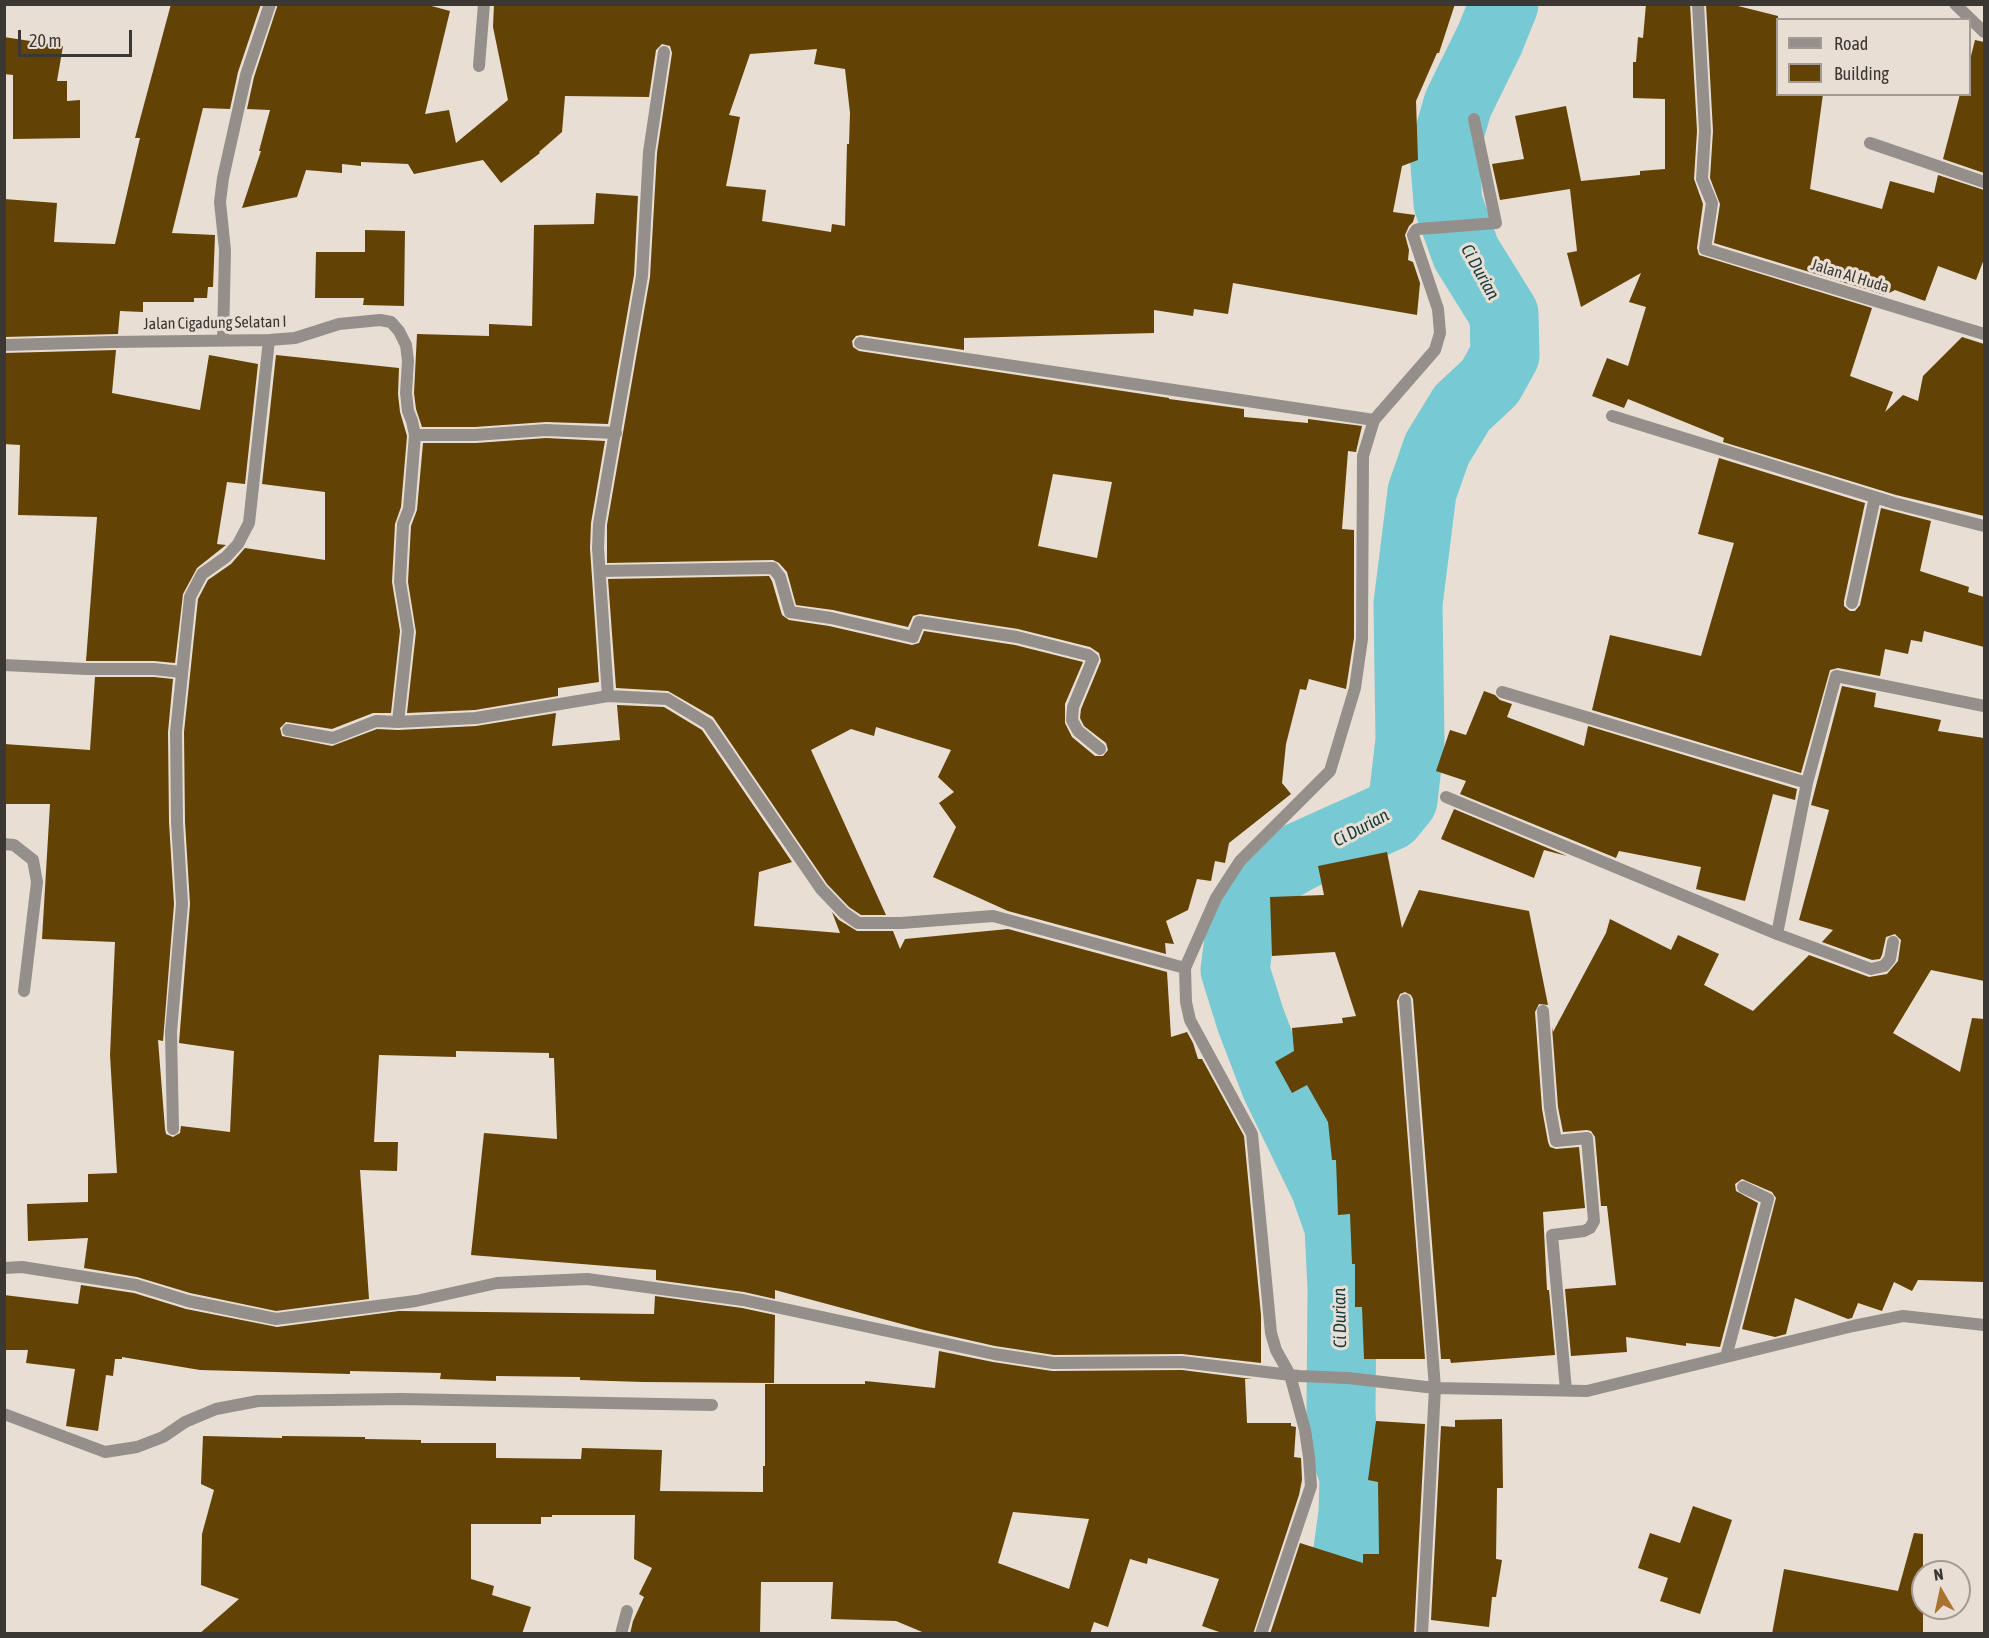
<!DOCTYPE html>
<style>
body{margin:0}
#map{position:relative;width:1989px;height:1638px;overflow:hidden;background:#e9ded3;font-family:"Asap Condensed",sans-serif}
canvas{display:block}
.frame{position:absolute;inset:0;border:6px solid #3b3733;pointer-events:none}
.legend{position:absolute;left:1776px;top:18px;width:195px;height:78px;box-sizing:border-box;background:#e9ded3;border:2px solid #a39b93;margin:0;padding:8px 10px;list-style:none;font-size:18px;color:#3b3733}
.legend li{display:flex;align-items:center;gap:12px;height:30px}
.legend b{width:30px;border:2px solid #a39b93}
.north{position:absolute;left:1911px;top:1560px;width:60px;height:60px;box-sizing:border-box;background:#e9ded3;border:2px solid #a39b93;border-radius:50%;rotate:351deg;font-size:16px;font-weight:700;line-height:24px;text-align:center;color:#3b3733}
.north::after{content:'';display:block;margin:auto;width:21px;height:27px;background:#a9722e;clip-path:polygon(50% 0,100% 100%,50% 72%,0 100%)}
.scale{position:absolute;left:18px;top:30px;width:114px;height:27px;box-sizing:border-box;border:3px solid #3b3733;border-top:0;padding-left:8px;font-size:18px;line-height:21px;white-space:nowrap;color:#3b3733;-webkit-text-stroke:4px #e9ded3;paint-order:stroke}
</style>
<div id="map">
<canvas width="1989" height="1638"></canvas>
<div class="frame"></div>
<ul class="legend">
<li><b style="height:8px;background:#958f8b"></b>Road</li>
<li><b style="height:16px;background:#624205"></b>Building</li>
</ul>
<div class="north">N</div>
<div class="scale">20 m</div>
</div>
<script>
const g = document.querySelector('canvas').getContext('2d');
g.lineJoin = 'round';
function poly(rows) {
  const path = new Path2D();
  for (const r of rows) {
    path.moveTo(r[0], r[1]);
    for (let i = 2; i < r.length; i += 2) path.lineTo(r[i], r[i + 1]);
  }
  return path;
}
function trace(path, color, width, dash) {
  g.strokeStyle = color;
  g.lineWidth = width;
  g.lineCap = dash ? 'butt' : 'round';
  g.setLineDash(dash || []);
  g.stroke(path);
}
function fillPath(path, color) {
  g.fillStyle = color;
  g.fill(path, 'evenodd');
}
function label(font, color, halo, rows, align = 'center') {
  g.font = font + ' "Asap Condensed",sans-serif';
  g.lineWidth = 6;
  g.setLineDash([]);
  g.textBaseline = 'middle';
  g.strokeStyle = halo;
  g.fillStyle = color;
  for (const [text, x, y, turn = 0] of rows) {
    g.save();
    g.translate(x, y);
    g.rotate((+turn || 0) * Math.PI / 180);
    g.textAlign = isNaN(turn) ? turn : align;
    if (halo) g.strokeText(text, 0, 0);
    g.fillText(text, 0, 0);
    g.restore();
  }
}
trace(poly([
 [1316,1634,1347,1557,1353,1513,1354,1476,1343,1444,1341,1412,1342,1288,1339,1227,1325,1187,1276,1086,1251,1021,1235,970,1241,925,1251,896,1274,871,1301,856,1390,816,1403,800,1410,740,1408,604,1422,492,1437,449,1462,408,1490,382,1505,355,1504,314,1466,253,1448,203,1444,152,1458,104,1490,39,1504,4]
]), '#77cad3', 69);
fillPath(poly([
 [171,4,261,4,238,72,230,109,203,108,172,233,215,235,213,287,208,287,207,298,194,298,194,302,143,302,143,312,120,311,118,334,4,337,4,199,57,203,54,242,115,244,140,138,135,138],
 [278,4,424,4,450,11,425,114,449,110,456,143,508,100,493,27,494,4,1455,4,1439,53,1437,53,1416,101,1418,160,1402,166,1393,212,1415,215,1413,222,1409,226,1405,235,1409,250,1408,260,1413,262,1420,283,1417,315,1233,283,1228,314,1194,309,1193,316,1154,310,1154,333,964,338,964,350,861,335,856,336,852,341,853,347,859,351,1169,398,1169,399,1244,409,1244,417,1308,423,1308,419,1362,426,1356,452,1348,451,1342,529,1354,530,1354,638,1346,689,1309,679,1306,690,1300,689,1286,744,1282,783,1291,794,1229,843,1225,863,1215,861,1211,881,1197,879,1188,910,1166,921,1174,944,1165,943,1166,954,1008,911,933,877,956,827,939,803,954,792,938,777,951,750,876,727,874,736,851,729,811,750,886,915,861,915,849,907,827,884,713,717,668,691,616,688,608,579,769,576,772,581,782,615,789,620,829,626,912,645,919,643,924,631,1015,645,1083,662,1065,704,1065,723,1072,737,1095,756,1103,756,1108,750,1106,743,1084,726,1080,718,1081,709,1101,661,1099,653,1090,647,1018,629,920,614,913,616,908,627,833,610,796,605,787,572,779,563,773,560,607,563,607,525,650,277,657,153,672,53,670,46,662,44,656,50,649,97,565,96,562,132,539,152,540,153,501,183,483,160,414,174,408,164,361,162,361,166,342,164,342,173,306,170,297,197,242,208,261,151,259,151,270,110,247,109,254,77],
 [817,49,814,64,845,69,850,113,849,144,847,144,845,226,832,224,831,232,762,221,766,190,726,186,740,117,729,115,750,54],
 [1053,474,1112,482,1097,558,1038,546],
 [1646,4,1690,4,1697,131,1694,179,1703,204,1697,248,1699,255,1872,308,1850,376,1893,392,1885,412,1903,395,1918,401,1923,376,1962,337,1984,344,1984,516,1896,495,1723,442,1724,438,1628,399,1624,408,1592,396,1607,358,1628,366,1646,307,1629,302,1641,273,1581,307,1567,253,1577,251,1570,189,1500,200,1492,164,1524,159,1515,116,1566,106,1581,181,1640,175,1640,171,1665,169,1665,99,1633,98,1633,62,1636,62,1638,37,1643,38],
 [1706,4,1730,4,1778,16,1778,94,1823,94,1810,189,1882,209,1890,181,1934,193,1938,175,1984,190,1984,259,1976,280,1938,266,1925,301,1895,290,1885,295,1714,243,1720,204,1710,178,1713,131],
 [4,37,63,46,57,81,67,81,67,101,80,100,80,138,13,139,13,75,4,74],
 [1975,40,1984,42,1984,173,1943,159,1960,94,1970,94,1970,60],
 [596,193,638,196,634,275,608,424,546,422,475,427,422,427,416,409,414,393,417,334,489,336,489,324,532,326,534,225,594,224],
 [365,230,405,231,404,306,363,305,364,298,315,298,316,252,365,252],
 [116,350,112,393,200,410,209,355,258,364,245,484,227,482,217,544,226,545,197,568,183,594,175,663,154,661,86,661,97,517,18,515,20,445,4,444,4,353],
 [276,355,399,368,398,394,400,412,407,436,401,507,395,524,392,582,400,631,391,713,373,713,332,729,286,722,280,728,282,736,332,746,377,729,398,730,476,726,556,713,552,746,620,740,617,705,664,707,702,730,792,862,759,872,754,926,840,933,832,912,839,920,857,931,893,931,900,949,905,939,1008,929,1167,972,1171,1037,1187,1032,1193,1043,1198,1059,1202,1059,1244,1136,1261,1315,1261,1363,1182,1354,1054,1355,995,1346,924,1330,775,1290,775,1299,744,1292,656,1280,656,1270,471,1255,484,1133,557,1139,554,1058,549,1058,549,1053,456,1051,456,1057,379,1055,374,1142,398,1142,397,1171,360,1170,369,1299,276,1311,190,1293,137,1277,84,1268,88,1238,28,1241,27,1204,88,1202,88,1174,117,1173,110,1055,115,942,42,939,50,804,4,804,4,744,90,750,95,677,154,677,173,679,168,732,169,822,174,904,163,1041,158,1040,165,1129,166,1134,173,1137,180,1133,181,1126,230,1132,234,1051,179,1043,190,904,185,822,184,732,198,599,208,580,231,564,245,548,325,560,325,492,262,484],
 [546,438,605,441,591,523,590,548,599,682,558,688,558,696,475,710,407,713,416,632,408,582,411,526,417,510,423,443,476,443],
 [1719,458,1865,503,1844,601,1844,606,1850,611,1855,611,1860,605,1881,508,1931,521,1920,571,1969,587,1968,592,1984,597,1984,647,1924,631,1922,642,1911,640,1908,654,1885,649,1880,676,1838,668,1830,670,1801,773,1592,710,1610,635,1701,656,1734,543,1698,534],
 [1842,686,1876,693,1874,707,1941,720,1938,731,1984,738,1984,981,1931,970,1893,1033,1960,1072,1972,1018,1984,1019,1984,1282,1918,1280,1912,1291,1894,1282,1882,1311,1858,1303,1852,1318,1848,1319,1795,1298,1786,1334,1775,1337,1742,1329,1776,1198,1772,1192,1742,1179,1735,1184,1736,1191,1758,1203,1720,1347,1686,1343,1686,1346,1626,1337,1627,1352,1571,1356,1565,1289,1616,1285,1607,1206,1601,1206,1595,1137,1591,1131,1587,1130,1563,1132,1558,1107,1552,1027,1553,1032,1606,933,1610,919,1671,950,1678,935,1719,954,1704,985,1753,1011,1809,955,1869,977,1887,974,1898,961,1901,940,1895,934,1886,937,1882,955,1880,959,1872,960,1822,942,1833,930,1799,920,1829,810,1811,805],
 [1484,691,1495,695,1500,700,1512,704,1507,717,1584,746,1588,726,1797,789,1795,800,1773,794,1745,901,1696,889,1701,867,1619,851,1616,858,1460,794,1466,781,1436,771,1450,730,1466,735],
 [1454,809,1567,856,1544,850,1534,878,1441,839],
 [1387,852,1402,928,1419,890,1529,911,1548,1005,1539,1004,1535,1012,1542,1109,1548,1142,1550,1147,1556,1149,1579,1147,1585,1208,1543,1212,1547,1290,1549,1290,1555,1355,1451,1363,1450,1359,1441,1359,1413,999,1411,995,1405,992,1400,994,1397,1001,1425,1359,1364,1359,1362,1307,1355,1307,1355,1264,1352,1264,1350,1214,1338,1215,1336,1160,1332,1160,1328,1122,1307,1085,1292,1093,1275,1062,1294,1051,1292,1028,1343,1023,1342,1018,1356,1016,1335,952,1272,956,1270,897,1324,895,1318,866],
 [81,1285,134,1293,186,1309,277,1327,399,1311,654,1314,655,1296,742,1308,775,1315,774,1383,643,1382,580,1380,580,1377,496,1376,496,1381,440,1379,441,1373,350,1371,350,1374,200,1370,122,1357,122,1359,115,1359,113,1376,106,1375,98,1431,66,1426,75,1369,26,1363,28,1350,4,1350,4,1295,78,1304],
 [939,1351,993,1362,1052,1371,1182,1370,1252,1379,1245,1379,1247,1423,1291,1423,1291,1426,1296,1427,1294,1457,1301,1458,1302,1480,1299,1495,1253,1634,1225,1634,1202,1626,1219,1579,1148,1558,1147,1564,1130,1559,1108,1627,1094,1622,1090,1634,927,1634,896,1621,831,1619,833,1582,761,1582,760,1634,630,1634,633,1621,644,1597,639,1594,652,1568,634,1559,635,1515,552,1515,552,1517,541,1517,541,1524,471,1524,471,1579,494,1586,492,1595,531,1607,522,1634,199,1634,239,1599,201,1585,202,1534,214,1490,201,1484,203,1436,282,1438,282,1436,365,1437,365,1439,421,1440,421,1443,496,1443,496,1458,581,1459,582,1448,662,1450,660,1491,763,1492,763,1466,765,1466,765,1384,865,1384,865,1381,935,1388],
 [1013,1512,1089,1519,1069,1589,998,1563],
 [1502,1419,1503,1488,1497,1488,1496,1559,1502,1560,1496,1597,1492,1597,1489,1627,1431,1620,1441,1426,1455,1427,1455,1420],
 [1376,1421,1425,1424,1414,1634,1270,1634,1300,1543,1363,1563,1363,1554,1379,1554,1378,1482,1368,1480],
 [1693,1506,1732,1520,1700,1614,1660,1601,1668,1578,1638,1568,1650,1533,1680,1543],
 [1914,1533,1923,1534,1923,1634,1772,1634,1784,1569,1898,1591]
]), '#624205');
trace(poly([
 [1955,4,1984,32]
]), '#958f8b', 12);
trace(poly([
 [1698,4,1705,131,1702,179,1712,203,1705,249,1984,334],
 [479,66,484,4],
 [1870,143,1984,182],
 [223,341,225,250,220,202,223,178,246,75,270,4],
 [860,343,1374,420],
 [4,345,112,342,269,340,295,338,339,324,380,320,391,322,399,331,406,345,408,361,406,393,408,411,412,421,415,435,475,435,546,430,616,433],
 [1612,416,1894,503,1984,526],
 [600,571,773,568,780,577,790,612,831,618,913,637,919,622,1017,637,1088,655,1093,659,1073,707,1072,720,1078,731,1100,749],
 [1852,603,1875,497],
 [4,665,86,669,154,669,181,672],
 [1502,692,1807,783],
 [608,696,598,548,599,524,642,276,649,152,664,52],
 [398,722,408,631,400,582,403,524,409,509,415,435],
 [288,730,333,738,376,721,398,722,476,718,608,696,667,699,708,724,821,889,844,913,858,923,901,923,993,916,1185,968],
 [1446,797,1777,934,1871,969,1884,966,1890,959,1893,942],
 [4,844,14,845,33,860,37,882,24,991],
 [1777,934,1807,783,1836,676,1984,706],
 [1405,1000,1435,1388,1422,1634],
 [1543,1011,1550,1108,1556,1141,1587,1138,1594,1221,1590,1228,1584,1231,1552,1235,1566,1390],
 [173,1129,171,1032,182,904,177,822,176,732,190,597,202,574,226,557,238,544,249,523,269,340],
 [4,1268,22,1267,136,1285,188,1301,276,1319,416,1301,497,1283,587,1279,743,1300,994,1354,1053,1363,1182,1362,1299,1376,1348,1378,1435,1388,1587,1391,1853,1326,1903,1316,1984,1325],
 [1726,1357,1768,1199,1743,1187],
 [4,1414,105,1452,137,1447,163,1437,185,1422,216,1409,258,1401,401,1399,712,1405],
 [621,1634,627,1611],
 [1261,1634,1311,1486,1309,1457,1305,1430,1290,1375,1276,1350,1271,1333,1252,1134,1190,1020,1186,1002,1185,968,1216,898,1240,861,1330,771,1355,688,1362,639,1363,456,1374,420,1435,350,1440,333,1438,309,1413,235,1416,230,1419,229,1496,223,1474,119]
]), '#958f8b', 12);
label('16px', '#3b3733', '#e9ded3', [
 ["Jalan Al Huda",1850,276,17],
 ["Jalan Cigadung Selatan I",215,323,-1]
]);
label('italic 18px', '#113a3e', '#e9ded3', [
 ["Ci Durian",1480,272,61],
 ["Ci Durian",1361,828,-28],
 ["Ci Durian",1340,1318,-91]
]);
</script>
